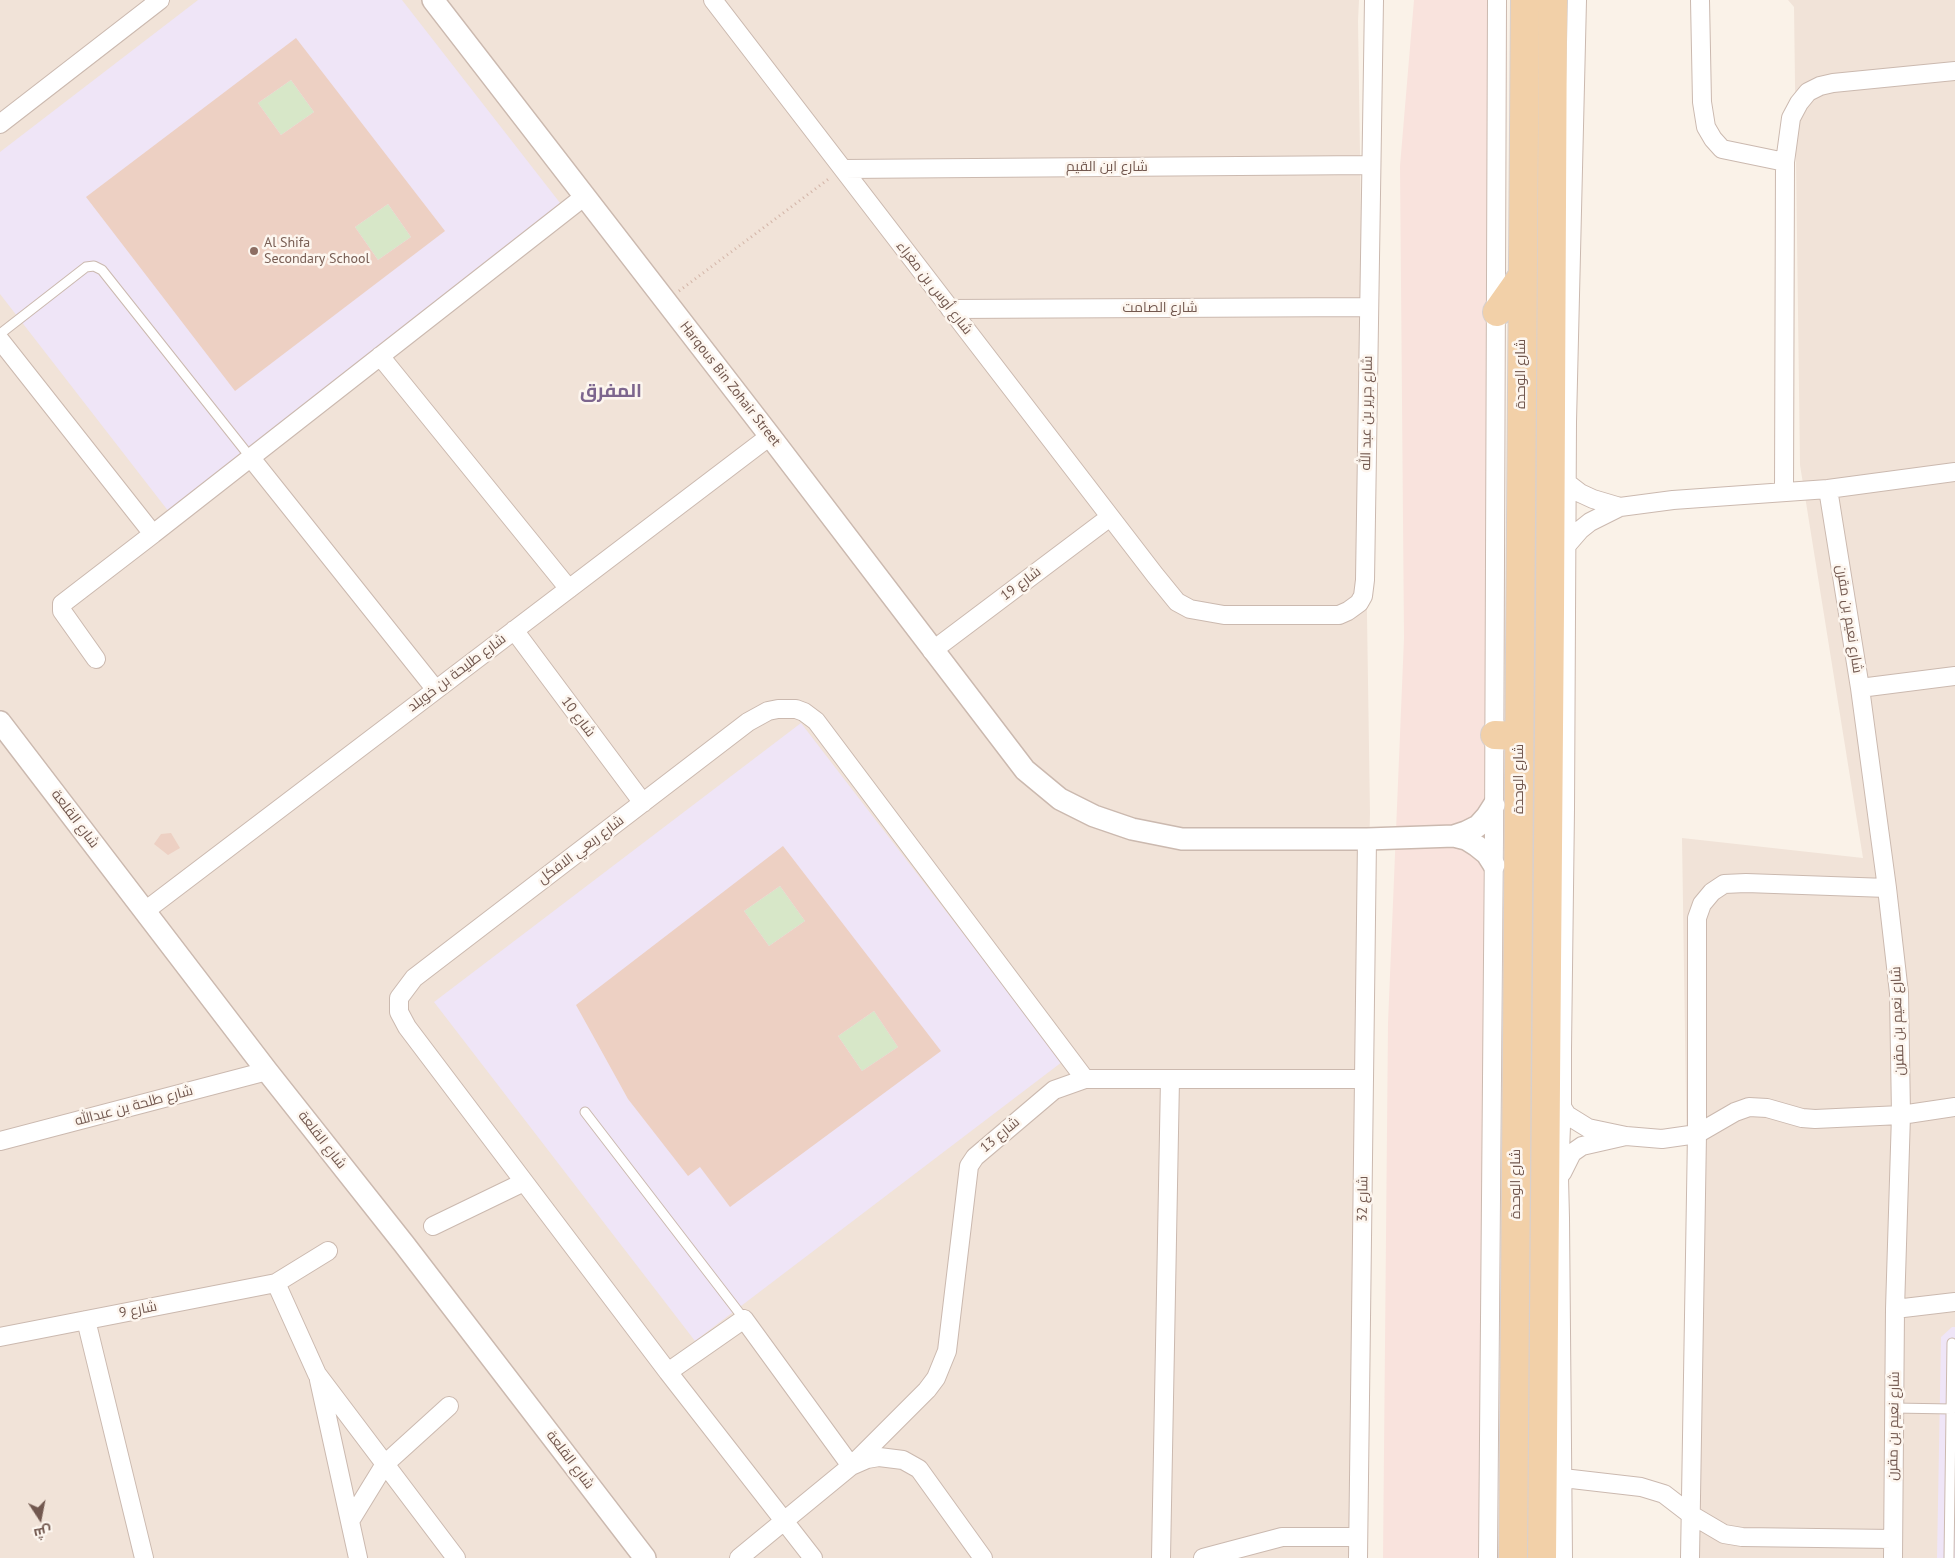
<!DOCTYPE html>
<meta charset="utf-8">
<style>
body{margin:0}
#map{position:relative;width:1955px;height:1558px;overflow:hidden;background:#faf2e8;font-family:"PT Sans",Cairo,sans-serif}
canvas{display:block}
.north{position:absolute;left:15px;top:1493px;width:50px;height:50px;-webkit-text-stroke:4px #fdf6ef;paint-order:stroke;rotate:169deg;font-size:14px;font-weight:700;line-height:20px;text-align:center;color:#72584f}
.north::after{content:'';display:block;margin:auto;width:18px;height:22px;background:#72584f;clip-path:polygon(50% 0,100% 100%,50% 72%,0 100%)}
</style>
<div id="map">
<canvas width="1955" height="1558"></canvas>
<div class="north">ش</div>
</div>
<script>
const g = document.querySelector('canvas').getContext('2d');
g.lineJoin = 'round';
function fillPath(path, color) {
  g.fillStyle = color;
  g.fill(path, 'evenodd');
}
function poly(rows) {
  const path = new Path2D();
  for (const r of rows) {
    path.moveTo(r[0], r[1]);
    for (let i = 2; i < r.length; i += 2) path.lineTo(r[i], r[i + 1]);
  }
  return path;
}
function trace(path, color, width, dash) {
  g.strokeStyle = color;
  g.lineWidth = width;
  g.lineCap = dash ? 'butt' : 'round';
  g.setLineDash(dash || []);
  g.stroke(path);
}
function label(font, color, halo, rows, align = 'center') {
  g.font = font + ' "PT Sans",Cairo,sans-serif';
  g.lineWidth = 5;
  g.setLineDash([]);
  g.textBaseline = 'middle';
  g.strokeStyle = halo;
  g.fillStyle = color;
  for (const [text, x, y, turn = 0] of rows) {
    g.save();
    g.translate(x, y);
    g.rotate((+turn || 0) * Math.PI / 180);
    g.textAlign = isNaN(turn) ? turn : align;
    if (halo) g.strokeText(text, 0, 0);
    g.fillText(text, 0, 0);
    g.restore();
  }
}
fillPath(poly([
 [0,0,1359,0,1358,21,1370,813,1353,1558,0,1558],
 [1788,0,1955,0,1955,1558,1693,1558,1682,838,1863,858,1800,465,1794,7]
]), '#f1e3d8');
fillPath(poly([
 [1414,0,1507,0,1496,1558,1383,1558,1388,1023,1404,638,1400,166]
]), '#f9e3dd');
fillPath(poly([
 [198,0,402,0,564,208,169,512,0,294,0,152],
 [801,723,1062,1062,695,1341,434,1002],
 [1952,1327,1955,1327,1955,1558,1937,1558,1941,1337]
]), '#efe5f7');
fillPath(poly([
 [291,80,314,112,281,135,258,103],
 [388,204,411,237,378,260,355,227],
 [780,886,805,921,769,946,744,911],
 [874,1011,898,1047,862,1071,838,1036]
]), '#d7e7c8');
fillPath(poly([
 [296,38,445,231,235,391,86,197],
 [291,80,314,112,281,135,258,103],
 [388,204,411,237,378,260,355,227],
 [171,833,180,848,168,855,154,844,161,834],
 [783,846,941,1051,730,1207,700,1167,688,1176,628,1099,576,1005],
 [780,886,805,921,769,946,744,911],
 [874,1011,898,1047,862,1071,838,1036]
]), '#edd0c3');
const service = poly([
 [0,334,86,267,94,266,102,270,251,458],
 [585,1112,744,1319],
 [1894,1408,1952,1409],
 [1949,1558,1952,1343]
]);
const minor = poly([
 [713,0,1155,575,1177,602,1190,609,1224,615,1339,615,1348,611,1359,603,1363,596,1365,580,1374,0],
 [1700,0,1702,102,1706,127,1713,139,1722,149,1785,162,1784,491],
 [0,124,160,0],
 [1785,162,1791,118,1799,103,1808,92,1820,86,1833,83,1955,71],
 [843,169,1371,165],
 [950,309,1369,307],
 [0,340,153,534,62,604,62,611,96,659],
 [380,356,569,589],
 [251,458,436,690],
 [1567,483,1580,493,1593,499,1620,507],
 [1828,489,1860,688,1887,888,1899,993,1901,1115,1895,1309,1893,1558],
 [153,534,585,196],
 [1567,545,1580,530,1590,522,1620,507,1673,500,1828,489,1955,472],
 [514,630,643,803],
 [932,651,1110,517],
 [1860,688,1955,676],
 [145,911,770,436],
 [1562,1049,1565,809,1567,422,1577,0],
 [1085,1079,816,721,804,712,796,709,778,709,768,711,748,722,414,978,399,998,399,1012,407,1027,668,1372,744,1319,851,1466,927,1390,936,1378,947,1351,969,1166,975,1157,1054,1090,1085,1079,1364,1079],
 [1626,1136,1662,1139,1697,1134,1735,1112,1749,1107,1767,1108,1802,1118,1815,1119,1901,1115,1955,1107],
 [0,1141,267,1071],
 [1562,1173,1572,1153,1582,1146,1626,1136,1588,1128,1567,1115,1562,1107,1562,1101],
 [1560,1218,1563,1558],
 [433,1226,524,1182],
 [1557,1227,1560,1218,1559,1178,1562,1100,1562,1049,1558,1040],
 [276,1283,317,1374,456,1558],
 [1895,1309,1955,1302],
 [86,1320,144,1558],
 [0,1337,276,1283,328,1251],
 [668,1372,813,1558],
 [319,1380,358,1558],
 [1563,1478,1641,1487,1664,1494,1690,1514,1724,1534,1742,1537,1892,1539],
 [350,1521,385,1464,449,1406],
 [739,1558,851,1466,867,1459,879,1457,903,1460,919,1469,983,1558],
 [1161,1558,1170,1079],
 [1203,1558,1282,1537,1358,1537],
 [1358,1558,1367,839],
 [1488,1558,1494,839,1497,0],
 [1690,1558,1697,1134,1697,918,1702,904,1712,892,1724,884,1746,883,1887,888]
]);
const tertiary = poly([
 [433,0,770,436,1025,770,1060,799,1094,816,1132,829,1182,839,1367,839,1454,836,1466,832,1478,826,1487,816,1494,805],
 [0,722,267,1071,404,1244,645,1558],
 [1454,836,1466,839,1477,846,1487,854,1494,865]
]);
const primary = poly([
 [1497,312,1521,278],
 [1495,735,1519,736],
 [1513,1558,1525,0],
 [1542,1558,1550,610,1553,0]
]);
trace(service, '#cbb9af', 11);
trace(minor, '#cbb9af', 20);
trace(tertiary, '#cbb9af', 24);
trace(primary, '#d8d0ce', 30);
trace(poly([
 [679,291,830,178]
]), '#d2b3a6', 3, [1, 4]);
trace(service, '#fff', 9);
trace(minor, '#fff', 18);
trace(tertiary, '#fff', 21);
trace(primary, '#f2d0a8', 28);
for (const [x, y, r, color] of [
 [254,251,5,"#8d6e63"]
]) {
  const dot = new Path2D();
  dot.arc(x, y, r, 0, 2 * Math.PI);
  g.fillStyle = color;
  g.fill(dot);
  trace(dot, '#fdf6ef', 2);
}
label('14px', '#72584f', '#fdf6ef', [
 ["شارع ابن القيم",1107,167],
 ["شارع أوس بن مغراء",934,288,52],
 ["شارع الصامت",1160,308],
 ["شارع الوحدة",1521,374,-90],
 ["Harqous Bin Zohair Street",730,384,52],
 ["شارع جرير بن عبد الله",1367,413,-89],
 ["شارع 19",1021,584,-37],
 ["شارع نعيم بن مقرن",1849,619,81],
 ["شارع طليحة بن خويلد",457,673,-37],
 ["شارع 10",578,717,53],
 ["شارع الوحدة",1519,779,-90],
 ["شارع القلعة",75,819,53],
 ["شارع ربعي الافكل",581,850,-37],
 ["شارع نعيم بن مقرن",1898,1021,-92],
 ["شارع طلحة بن عبدالله",134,1106,-15],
 ["شارع 13",1000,1135,-40],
 ["شارع القلعة",322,1140,52],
 ["شارع الوحدة",1516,1184,-90],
 ["شارع 32",1363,1199,-89],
 ["شارع 9",138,1310,-11],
 ["شارع نعيم بن مقرن",1894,1426,-89],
 ["شارع القلعة",570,1460,53]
]);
label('14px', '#785e54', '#fdf6ef', [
 ["Al Shifa",264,243],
 ["Secondary School",264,259]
], 'left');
label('bold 19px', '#7d668e', '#fdf6ef', [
 ["المفرق",611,392]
]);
</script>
